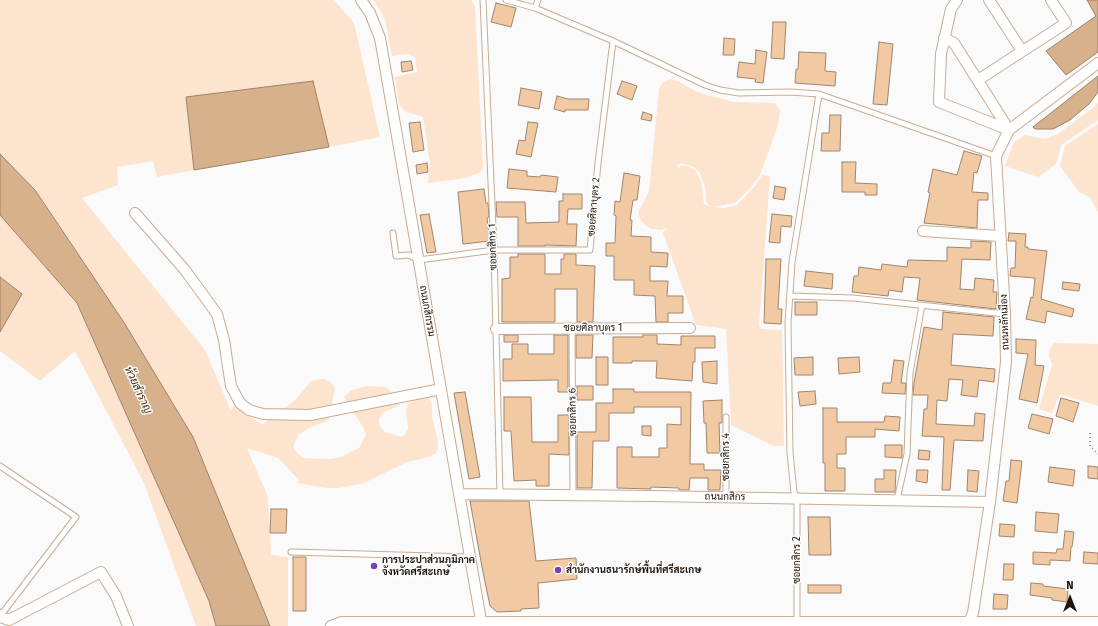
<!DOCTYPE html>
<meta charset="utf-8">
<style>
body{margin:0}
#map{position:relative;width:1098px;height:626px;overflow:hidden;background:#fafafa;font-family:"Fira Sans",sans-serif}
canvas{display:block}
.north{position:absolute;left:1050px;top:578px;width:40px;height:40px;-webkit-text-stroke:3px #fff;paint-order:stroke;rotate:0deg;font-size:11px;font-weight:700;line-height:16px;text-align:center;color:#1d130a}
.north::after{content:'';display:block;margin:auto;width:14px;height:18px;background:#1d130a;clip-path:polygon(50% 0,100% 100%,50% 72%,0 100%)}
</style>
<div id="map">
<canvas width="1098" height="626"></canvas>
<div class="north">N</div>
</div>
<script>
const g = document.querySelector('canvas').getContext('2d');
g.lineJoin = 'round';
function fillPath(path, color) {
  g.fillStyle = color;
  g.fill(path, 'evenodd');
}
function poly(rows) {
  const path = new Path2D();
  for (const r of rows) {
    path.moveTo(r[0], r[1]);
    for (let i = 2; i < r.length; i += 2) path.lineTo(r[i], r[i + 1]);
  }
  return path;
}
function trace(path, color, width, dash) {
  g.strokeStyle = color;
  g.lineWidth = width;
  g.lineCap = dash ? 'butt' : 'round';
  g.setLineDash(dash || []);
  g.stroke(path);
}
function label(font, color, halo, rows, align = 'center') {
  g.font = font + ' "Fira Sans",Sarabun,sans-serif';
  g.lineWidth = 3;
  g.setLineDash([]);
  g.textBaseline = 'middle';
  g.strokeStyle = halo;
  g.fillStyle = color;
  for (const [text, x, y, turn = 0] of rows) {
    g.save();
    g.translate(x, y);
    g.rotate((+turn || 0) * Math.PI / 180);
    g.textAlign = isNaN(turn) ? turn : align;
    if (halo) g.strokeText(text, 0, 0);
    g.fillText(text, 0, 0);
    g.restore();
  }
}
fillPath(poly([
 [0,0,334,0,354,23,380,137,329,147,312,81,186,98,194,170,157,177,153,161,117,167,118,185,82,198,205,350,231,411,234,405,259,423,264,424,274,411,286,407,296,399,311,381,323,379,331,382,335,388,329,420,309,428,298,435,293,447,298,454,304,458,329,459,341,457,359,448,366,435,363,427,344,397,350,391,366,386,386,387,402,401,396,407,384,412,379,418,379,422,380,426,385,432,401,437,405,435,408,428,406,411,408,404,420,396,428,395,432,405,432,417,438,441,438,449,436,453,429,457,407,462,364,483,339,488,326,488,297,483,299,480,278,458,247,448,268,497,271,555,288,557,288,626,270,626,193,437,125,324,35,190,0,154],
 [374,0,471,0,475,6,483,166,481,172,466,178,428,183,430,163,423,117,404,111,399,104,395,77,417,72,415,57,408,54,392,56,385,19],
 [670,79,678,81,697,92,733,102,775,103,780,110,778,125,760,175,751,187,735,203,713,207,725,208,737,205,754,187,762,175,770,176,759,325,761,329,782,330,784,446,774,446,731,425,726,329,696,325,663,233,666,228,660,230,652,229,645,225,640,219,638,212,649,192,659,89,663,82],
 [680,163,694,167,700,173,705,187,706,202,711,207,704,204,701,181,695,170,687,166,680,166,679,169,677,166],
 [1098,103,1098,120,1061,145,1056,164,1038,177,1005,166,1014,142,1025,135,1044,139,1058,134,1093,108],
 [1098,124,1098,212,1090,197,1079,192,1060,166,1065,146],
 [0,215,77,303,209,601,216,626,196,626,144,483,75,351,40,381,0,351,0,331,22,294,0,277],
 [1054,343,1098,344,1098,406,1060,394,1052,413,1039,409,1052,365,1049,356,1050,349]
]), '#fce4cf');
const water = poly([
 [1087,0,1098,0,1098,52,1066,75,1046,51,1096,16,1087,0],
 [1098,76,1098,92,1089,104,1070,120,1053,129,1035,129,1033,127,1098,76],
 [313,81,329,147,194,170,186,97,313,81],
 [0,154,35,190,125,324,193,437,270,626,216,626,209,601,77,303,0,215,0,154],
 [0,277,22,294,0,332,0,277]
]);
fillPath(water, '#d7b18c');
trace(water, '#9f8265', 1);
const building = poly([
 [496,3,516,8,511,27,491,22,496,3],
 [773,22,786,22,784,59,771,58,773,22],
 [724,38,735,39,734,55,723,55,724,38],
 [879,42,893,44,887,105,873,104,879,42],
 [756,50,767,52,763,83,755,82,756,79,737,77,739,62,755,64,756,50],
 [799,52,826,53,825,71,836,72,835,86,795,83,796,69,798,69,799,52],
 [411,61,413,70,402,72,401,62,411,61],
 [622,81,637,86,632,100,617,94,622,81],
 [521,88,542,92,539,109,518,105,521,88],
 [557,96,568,99,589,99,588,110,565,110,565,112,554,109,557,96],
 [643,112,652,115,651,121,641,119,643,112],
 [830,115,841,115,840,151,821,151,822,133,829,133,830,115],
 [420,122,424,150,413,152,409,123,420,122],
 [528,122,538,123,531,157,516,154,519,140,525,141,528,122],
 [964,151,982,156,977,173,974,172,972,192,988,193,988,200,978,200,977,228,924,223,930,193,928,192,933,169,957,175,964,151],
 [842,162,856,162,855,183,877,184,877,195,865,195,865,192,842,192,842,162],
 [427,163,428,172,417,174,416,165,427,163],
 [509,169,527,171,527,176,540,177,541,175,558,177,556,192,507,188,509,169],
 [624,173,640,176,637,200,633,200,630,220,632,220,631,236,651,237,651,252,668,253,667,267,650,266,650,281,668,281,667,296,683,296,683,313,668,313,668,322,656,322,655,296,634,295,634,280,614,280,614,256,606,256,606,243,615,243,616,216,614,215,615,201,620,202,624,173],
 [775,186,786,188,784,200,773,198,775,186],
 [484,189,486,203,488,203,489,217,487,218,490,241,463,244,458,192,484,189],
 [563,194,582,194,582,209,568,209,567,224,577,224,576,246,545,245,545,246,518,246,518,217,497,217,496,202,525,202,526,223,559,222,559,201,563,201,563,194],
 [429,214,436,252,427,253,420,215,429,214],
 [772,214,792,216,791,227,781,226,780,243,769,242,772,214],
 [1009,233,1026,234,1025,247,1028,247,1028,249,1047,251,1041,299,1074,309,1072,317,1047,311,1045,323,1026,319,1031,297,1033,298,1035,278,1010,276,1011,268,1015,268,1016,241,1008,241,1009,233],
 [971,241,991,242,990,260,962,259,960,289,974,290,975,278,994,280,993,292,997,292,996,309,917,300,920,278,904,277,902,292,889,290,888,296,852,292,854,276,858,276,859,267,881,270,882,264,907,267,908,260,947,261,947,247,971,248,971,241],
 [518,254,545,254,545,274,561,274,561,259,564,259,564,254,576,254,576,265,595,266,593,322,577,322,577,289,555,289,555,322,502,322,502,279,510,278,510,257,518,257,518,254],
 [766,259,781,259,778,309,782,309,781,324,764,323,766,259],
 [806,271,833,274,832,289,804,286,806,271],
 [1063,282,1080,284,1079,291,1062,289,1063,282],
 [795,302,817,302,817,315,795,315,795,302],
 [943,312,994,317,993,336,953,334,951,365,995,369,994,382,979,380,977,397,961,395,963,380,949,379,947,401,937,400,936,424,974,426,975,413,985,414,983,441,954,440,950,490,942,490,944,437,922,436,924,409,927,409,928,395,913,395,914,383,924,327,942,330,943,312],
 [504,335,518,335,518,342,504,342,504,335],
 [554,335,568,335,568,392,558,392,558,380,554,380,503,381,503,359,512,359,512,344,528,344,528,354,554,354,554,335],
 [576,335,593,335,592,358,576,358,576,335],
 [643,335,657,335,657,344,681,345,681,336,715,336,715,348,695,348,695,362,693,362,692,381,656,378,657,361,632,361,632,363,613,363,613,337,643,337,643,335],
 [1016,339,1036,340,1035,365,1044,366,1037,403,1019,399,1028,354,1016,353,1016,339],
 [596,357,608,357,608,385,596,385,596,357],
 [813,357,813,375,795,375,794,358,813,357],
 [859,357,860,372,839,374,838,358,859,357],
 [894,360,904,361,901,383,906,383,905,394,882,393,883,383,891,383,894,360],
 [717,361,717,384,703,382,702,362,717,361],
 [577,386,593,386,593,400,577,400,577,386],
 [613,389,634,389,634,392,691,392,690,464,704,464,704,470,721,470,720,490,708,490,708,478,690,478,689,490,679,490,679,488,651,487,651,489,617,488,617,447,632,447,632,457,659,457,659,448,667,448,667,424,681,425,681,407,634,407,634,413,609,413,609,441,593,441,592,488,577,488,577,432,596,432,596,403,613,403,613,389],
 [815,391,816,404,800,406,798,392,815,391],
 [465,392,480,477,469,479,454,393,465,392],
 [504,397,531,397,532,442,558,442,558,415,569,415,569,455,549,454,549,486,536,486,536,480,514,481,511,431,504,431,504,397],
 [1061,398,1079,403,1073,422,1056,416,1061,398],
 [722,400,722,423,719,423,720,453,707,453,706,423,704,423,703,401,722,400],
 [823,408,837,408,837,422,884,422,885,416,900,417,899,431,875,429,875,437,846,437,846,454,837,454,837,468,845,468,845,491,825,491,825,463,823,463,823,408],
 [1032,414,1053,419,1049,434,1028,428,1032,414],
 [642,426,651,426,651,436,642,435,642,426],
 [885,445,902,445,902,458,885,457,885,445],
 [919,450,930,451,929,460,918,459,919,450],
 [1011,460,1022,461,1017,503,1003,501,1006,481,1009,481,1011,460],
 [1088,466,1098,467,1098,479,1088,478,1088,466],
 [1050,467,1075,470,1073,486,1048,482,1050,467],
 [884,470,896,470,895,492,875,492,875,479,884,479,884,470],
 [917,470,928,470,927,483,916,481,917,470],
 [968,470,979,471,977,492,967,491,968,470],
 [470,501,529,501,536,561,576,558,577,579,538,583,539,608,521,609,521,611,497,612,490,606,482,567,470,501],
 [271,509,287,509,286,533,270,533,271,509],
 [1036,512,1059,514,1057,533,1035,531,1036,512],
 [808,517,830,517,831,555,809,555,808,517],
 [1000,524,1015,525,1014,537,999,536,1000,524],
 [1065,531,1074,532,1072,547,1071,547,1070,561,1050,560,1050,565,1033,564,1033,552,1056,553,1057,549,1063,549,1065,531],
 [1084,552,1098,553,1098,564,1083,563,1084,552],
 [293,557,306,557,306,611,293,611,293,557],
 [1004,564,1014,564,1013,580,1003,580,1004,564],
 [1031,583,1043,584,1043,586,1068,589,1067,602,1052,600,1052,598,1030,595,1031,583],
 [808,585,841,585,841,593,808,593,808,585],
 [994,594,1008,595,1007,609,993,609,994,594]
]);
fillPath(building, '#f1caa4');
trace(building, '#a0856c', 1);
const service = poly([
 [483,0,494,250,500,495],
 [506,0,535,8,613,41,705,85,720,90,739,93,790,92,819,94,996,156],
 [535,8,538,0],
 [393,233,396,256,409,255,419,260,494,250,590,250,598,163,613,41],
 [790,296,853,298,1005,314],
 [572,328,573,495],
 [726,417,726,497],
 [0,466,76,517,4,611,0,613],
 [897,500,907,454,910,373,922,305],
 [291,552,470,557],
 [797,622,797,498,794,492,790,453,788,323,792,262,819,94]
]);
const minor = poly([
 [361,0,370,13,380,38,482,626],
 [957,0,951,9,941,54,939,102,1009,130],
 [989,0,1022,51],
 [944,38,954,43,1009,130],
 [978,80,1066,23,1051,0],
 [135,213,185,270,217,314,224,340,231,386,240,403,249,410,263,414,310,415,441,389],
 [923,231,1000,236],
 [496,329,690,328],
 [460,494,653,496,990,502],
 [0,617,9,620,101,572,116,596,128,626],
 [331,626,342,622,1098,622],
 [967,626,973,613,990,502,1006,362,1005,314,996,156,1009,130,1098,63]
]);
trace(service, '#c8ac92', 7);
trace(minor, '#c8ac92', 12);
trace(poly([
 [1090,433,1090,446,1098,454]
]), '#86817c', 1.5, [1, 3]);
trace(service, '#fff', 5);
trace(minor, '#fff', 10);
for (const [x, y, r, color] of [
 [374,566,4,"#7b40b6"],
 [558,570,4,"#7b40b6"]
]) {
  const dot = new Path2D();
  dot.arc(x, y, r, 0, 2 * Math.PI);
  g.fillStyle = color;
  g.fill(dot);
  trace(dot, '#fff', 1.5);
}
label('10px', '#1d130a', '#fff', [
 ["ซอยศิลาบุตร 2",594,207,-85],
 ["ซอยกสิกร 1",493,247,-92],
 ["ถนนกสิกรรม",427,311,80],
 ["ถนนหลักเมือง",1005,322,-92],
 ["ซอยศิลาบุตร 1",593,328],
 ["ซอยกสิกร 6",573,412,-91],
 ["ซอยกสิกร 4",726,457,-90],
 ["ถนนกสิกร",725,497,1],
 ["ซอยกสิกร 2",797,560,-90]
]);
label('bold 10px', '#1d130a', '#fff', [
 ["การประปาส่วนภูมิภาค",382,560],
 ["จังหวัดศรีสะเกษ",382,572],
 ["สำนักงานธนารักษ์พื้นที่ศรีสะเกษ",566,570]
], 'left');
label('italic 11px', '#472c0e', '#fff', [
 ["ห้วยสำราญ",138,390,65]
]);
</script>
